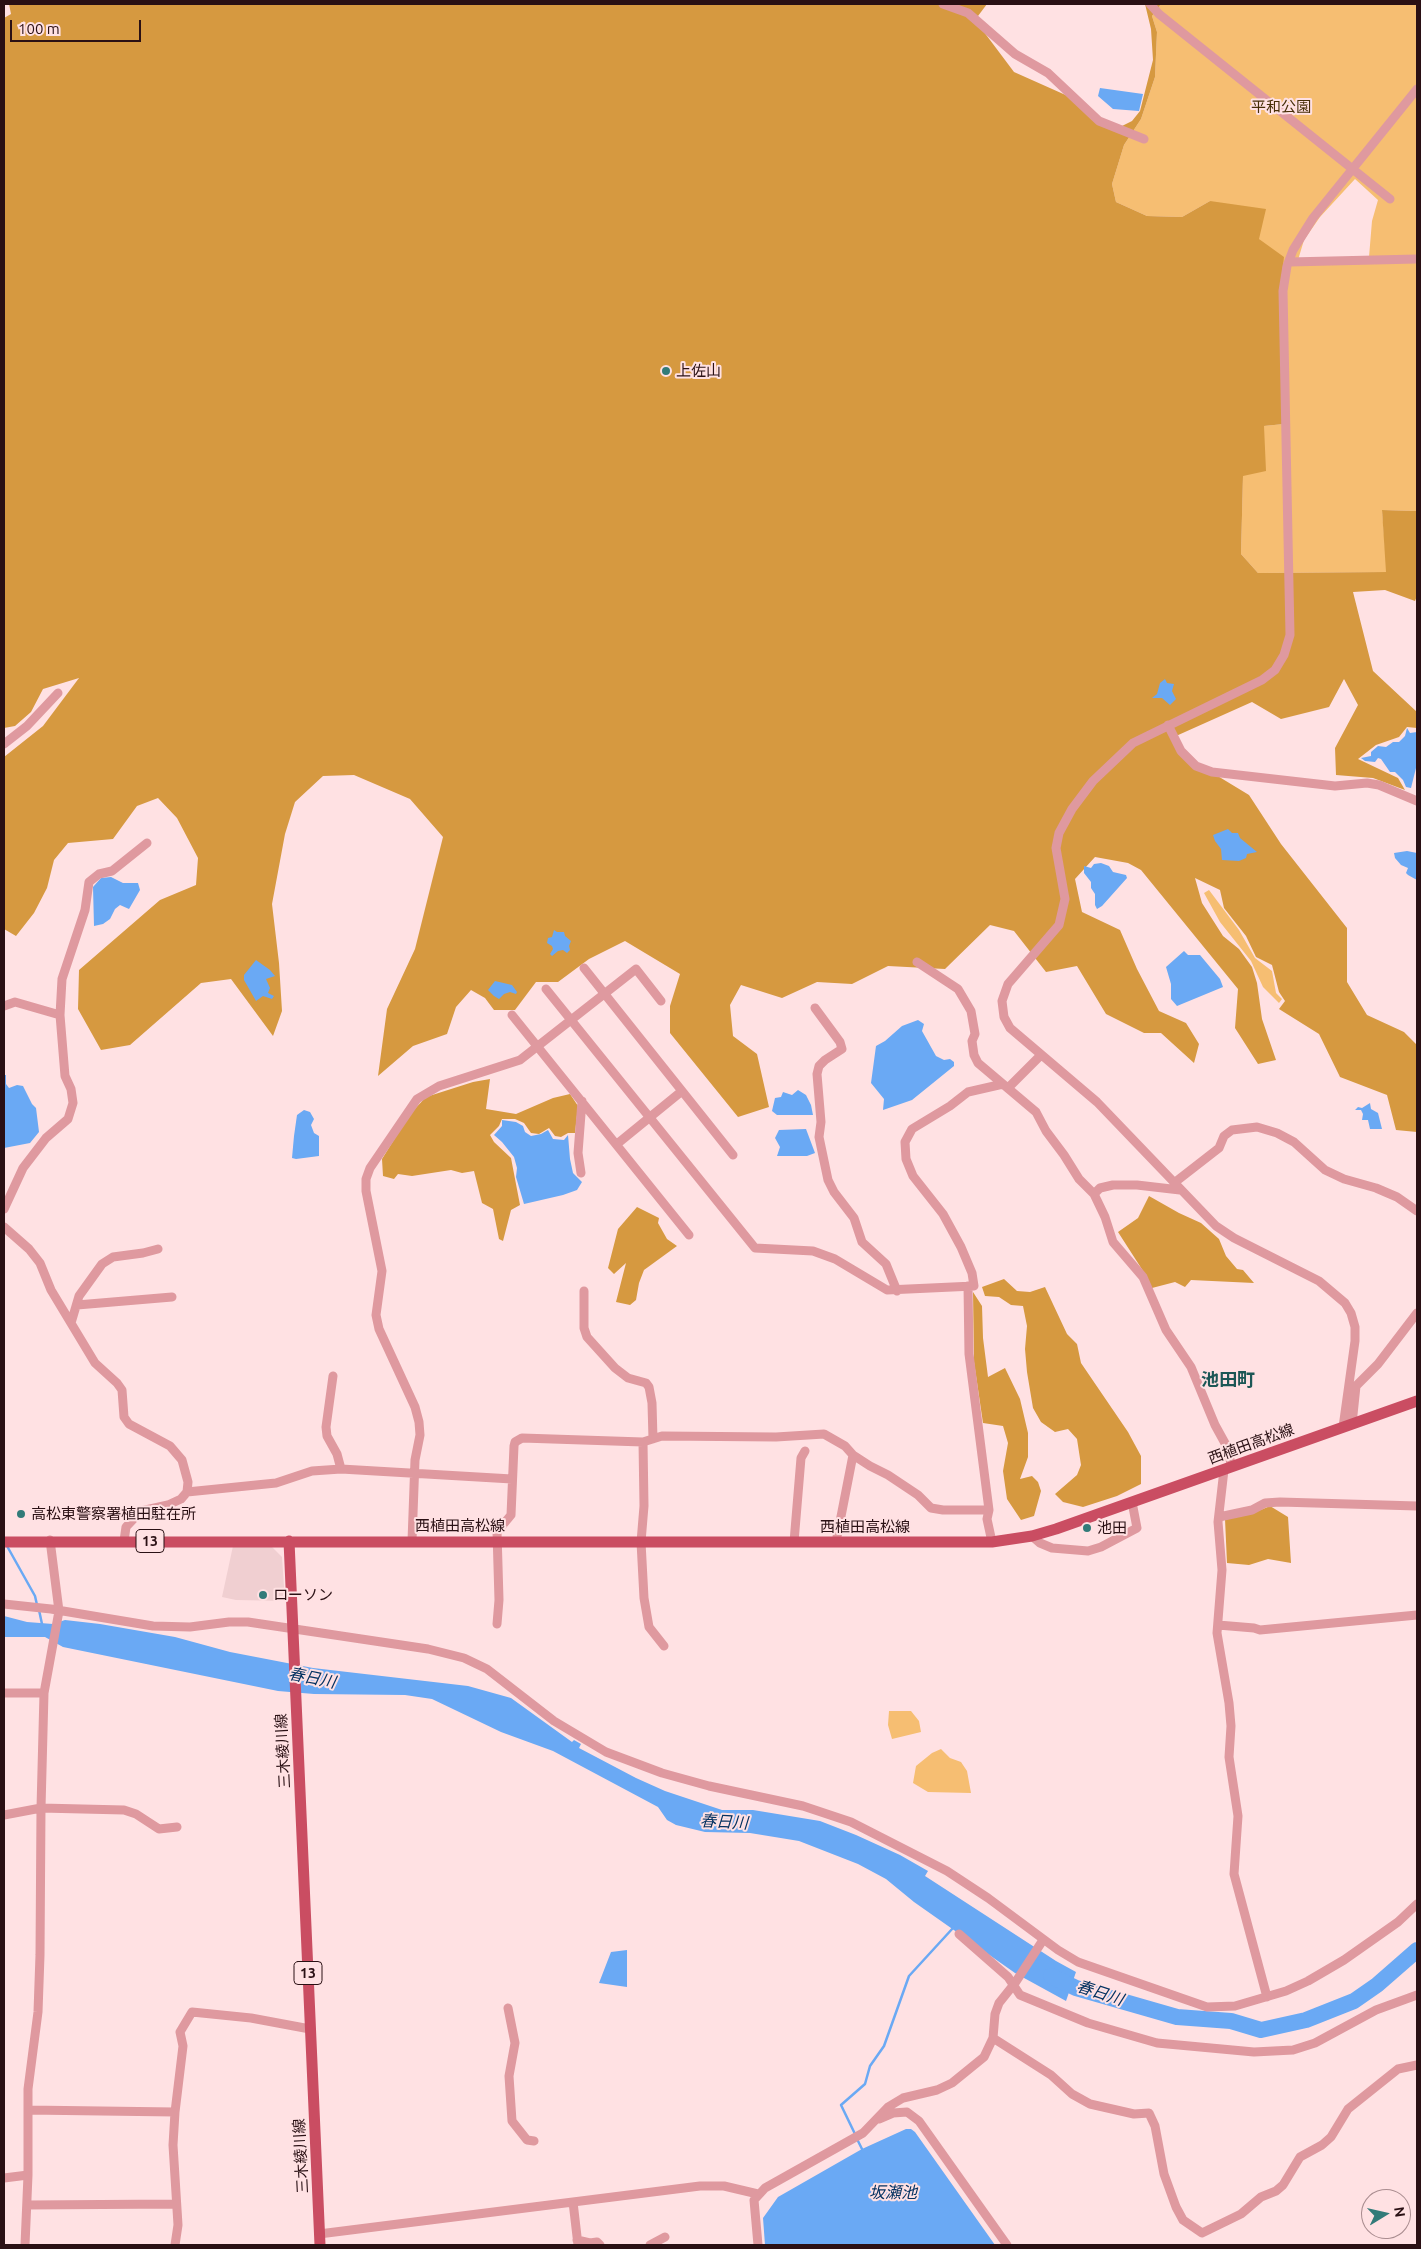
<!DOCTYPE html>
<meta charset="utf-8">
<style>
body{margin:0}
#map{position:relative;width:1421px;height:2249px;overflow:hidden;background:#ffe1e3;font-family:Ubuntu,sans-serif}
canvas{display:block}
.frame{position:absolute;inset:0;border:5px solid #2a1014;pointer-events:none}
.north{position:absolute;left:1361px;top:2189px;width:50px;height:50px;box-sizing:border-box;background:#ffe1e3;border:1px solid #aa8d90;border-radius:50%;rotate:81deg;font-size:14px;font-weight:700;line-height:20px;text-align:center;color:#2a1014}
.north::after{content:'';display:block;margin:auto;width:18px;height:22px;background:#327b79;clip-path:polygon(50% 0,100% 100%,50% 72%,0 100%)}
.scale{position:absolute;left:10px;top:20px;width:131px;height:22px;box-sizing:border-box;border:2px solid #2a1014;border-top:0;padding-left:6px;font-size:15px;line-height:18px;white-space:nowrap;color:#2a1014;-webkit-text-stroke:4px #ffe1e3;paint-order:stroke}
</style>
<div id="map">
<canvas width="1421" height="2249"></canvas>
<div class="frame"></div>
<div class="north">N</div>
<div class="scale">100 m</div>
</div>
<script>
const g = document.querySelector('canvas').getContext('2d');
g.lineJoin = 'round';
function fillPath(path, color) {
  g.fillStyle = color;
  g.fill(path, 'evenodd');
}
function poly(rows) {
  const path = new Path2D();
  for (const r of rows) {
    path.moveTo(r[0], r[1]);
    for (let i = 2; i < r.length; i += 2) path.lineTo(r[i], r[i + 1]);
  }
  return path;
}
function trace(path, color, width, dash) {
  g.strokeStyle = color;
  g.lineWidth = width;
  g.lineCap = dash ? 'butt' : 'round';
  g.setLineDash(dash || []);
  g.stroke(path);
}
function label(font, color, halo, rows, align = 'center') {
  g.font = font + ' Ubuntu,"Noto Sans JP",sans-serif';
  g.lineWidth = 4;
  g.setLineDash([]);
  g.textBaseline = 'middle';
  g.strokeStyle = halo;
  g.fillStyle = color;
  for (const [text, x, y, turn = 0] of rows) {
    g.save();
    g.translate(x, y);
    g.rotate((+turn || 0) * Math.PI / 180);
    g.textAlign = isNaN(turn) ? turn : align;
    if (halo) g.strokeText(text, 0, 0);
    g.fillText(text, 0, 0);
    g.restore();
  }
}
fillPath(poly([
 [233,1546,271,1546,282,1557,285,1601,236,1600,222,1597]
]), '#f0cfd1');
fillPath(poly([
 [1161,4,1417,4,1417,511,1382,510,1387,572,1258,573,1241,554,1243,475,1264,426,1284,424,1259,239,1210,201,1182,217,1147,216,1116,202,1112,184,1124,145,1141,119,1155,77,1157,32,1152,16],
 [1355,179,1378,200,1372,221,1369,257,1298,260,1304,240,1320,217],
 [1209,890,1239,930,1255,958,1272,971,1276,993,1282,999,1279,1003,1263,987,1251,961,1220,922,1204,893],
 [889,1711,911,1711,919,1721,921,1732,892,1739,888,1725],
 [941,1749,950,1758,961,1762,967,1771,971,1793,928,1792,913,1783,916,1766,932,1753]
]), '#f6be72');
fillPath(poly([
 [9,4,987,4,975,20,1014,72,1079,101,1116,129,1132,121,1140,111,1153,60,1151,29,1145,4,1161,4,1152,16,1157,32,1155,77,1141,119,1124,145,1112,184,1116,202,1147,216,1182,217,1210,201,1266,209,1259,239,1284,257,1280,290,1284,424,1264,426,1266,471,1243,476,1241,554,1258,573,1386,572,1382,510,1417,511,1417,596,1415,601,1385,590,1353,592,1373,671,1417,712,1417,728,1407,727,1399,737,1376,745,1358,759,1398,778,1405,790,1373,778,1336,775,1335,748,1358,705,1344,679,1329,707,1281,719,1252,702,1176,736,1188,758,1249,795,1281,844,1347,928,1347,982,1367,1015,1404,1032,1417,1045,1417,1132,1396,1130,1387,1095,1340,1077,1319,1034,1279,1009,1285,1001,1279,992,1272,965,1256,957,1246,936,1224,908,1220,890,1195,878,1202,903,1223,936,1239,949,1252,967,1257,983,1262,1019,1276,1060,1258,1064,1235,1028,1238,989,1141,870,1128,863,1095,857,1075,879,1082,912,1120,930,1137,969,1159,1011,1186,1023,1199,1044,1194,1063,1161,1033,1144,1033,1106,1014,1077,966,1046,972,1014,931,990,925,945,969,888,966,852,984,817,982,782,998,741,985,730,1005,733,1036,757,1054,769,1107,738,1117,670,1033,670,1006,680,974,625,941,589,959,558,982,536,982,515,1010,494,1010,485,998,471,990,456,1007,447,1034,413,1046,378,1076,387,1009,415,949,443,837,410,799,354,775,323,776,295,802,285,834,272,904,279,963,282,1011,273,1036,231,979,201,983,130,1045,101,1050,78,1009,79,970,160,900,196,885,198,858,177,818,158,798,137,806,113,839,68,843,54,860,47,888,34,913,16,936,4,929,4,757,43,726,79,678,43,689,31,712,15,726,4,728,4,18,11,14],
 [490,1079,486,1109,516,1114,553,1098,570,1094,578,1106,575,1133,568,1133,561,1137,555,1136,549,1128,539,1134,531,1133,524,1123,515,1119,502,1119,499,1126,490,1135,494,1142,511,1158,520,1205,511,1210,503,1241,499,1239,493,1209,482,1203,474,1171,462,1173,451,1170,412,1176,398,1174,394,1179,383,1176,382,1159,410,1114,426,1097,473,1082],
 [1149,1196,1179,1213,1201,1223,1219,1239,1226,1256,1237,1269,1243,1270,1254,1283,1191,1280,1185,1287,1175,1282,1152,1288,1145,1274,1118,1232,1138,1218],
 [637,1207,659,1218,658,1223,667,1239,677,1246,644,1270,639,1283,636,1300,630,1305,616,1302,626,1263,614,1274,608,1268,618,1229],
 [1004,1279,1017,1291,1030,1292,1045,1287,1067,1334,1077,1344,1081,1363,1128,1432,1141,1456,1141,1484,1117,1496,1083,1507,1063,1502,1055,1494,1077,1475,1081,1465,1077,1439,1068,1429,1055,1432,1041,1422,1033,1408,1027,1372,1025,1349,1027,1326,1023,1306,1011,1305,999,1297,985,1296,982,1287],
 [973,1292,982,1306,983,1338,988,1377,1005,1368,1020,1399,1028,1433,1028,1457,1020,1479,1032,1476,1038,1482,1041,1491,1034,1516,1021,1520,1007,1499,1003,1471,1008,1443,1003,1426,983,1423,974,1362],
 [1270,1506,1288,1517,1291,1563,1268,1559,1249,1565,1227,1563,1225,1519,1256,1512]
]), '#d69940');
fillPath(poly([
 [1100,88,1143,94,1139,111,1113,109,1098,96],
 [1165,679,1167,683,1174,684,1172,691,1176,699,1170,705,1162,698,1152,698,1157,694,1160,683],
 [1407,728,1410,733,1417,732,1417,764,1411,788,1406,787,1403,780,1395,772,1390,772,1381,759,1378,758,1375,762,1365,761,1361,758,1371,756,1371,752,1378,746,1386,747,1393,742,1399,742,1405,736],
 [1228,829,1232,833,1238,833,1240,838,1257,852,1247,854,1246,858,1239,861,1222,860,1221,849,1215,841,1213,835],
 [1407,851,1417,853,1417,880,1408,875,1406,873,1408,868,1401,865,1395,858,1394,853],
 [1101,863,1109,866,1113,872,1126,875,1127,878,1102,906,1097,909,1095,905,1095,894,1091,888,1091,882,1084,873,1084,866,1091,868,1094,864],
 [111,877,123,883,138,883,140,890,129,909,120,905,115,909,110,919,103,924,94,926,93,887,101,878],
 [554,930,557,932,564,932,565,936,571,941,569,946,570,950,567,953,563,950,558,951,552,956,550,954,553,949,552,946,547,943,548,938,552,937],
 [1184,951,1188,955,1200,955,1220,979,1223,987,1177,1006,1171,999,1171,984,1166,967],
 [256,960,270,970,275,976,266,979,270,988,268,993,274,996,272,999,263,996,256,1001,244,980,244,975],
 [495,981,512,985,517,992,516,994,510,992,504,994,499,999,494,996,488,990],
 [918,1020,924,1024,922,1031,936,1056,944,1060,950,1059,954,1062,954,1066,912,1100,883,1110,884,1099,871,1083,876,1046,885,1041,902,1026],
 [4,1075,6,1075,6,1084,9,1088,17,1085,23,1086,32,1104,36,1108,39,1132,30,1143,4,1148],
 [798,1090,806,1095,811,1105,813,1115,777,1115,772,1111,775,1098,781,1097,783,1092,792,1095],
 [1370,1103,1371,1109,1378,1113,1382,1129,1370,1129,1368,1120,1362,1120,1363,1114,1361,1110,1355,1110,1358,1107,1362,1108],
 [304,1110,310,1112,314,1119,311,1125,314,1133,319,1136,319,1156,296,1159,292,1158,294,1136,297,1115],
 [502,1120,516,1122,523,1126,525,1132,531,1136,541,1134,548,1130,553,1139,564,1140,568,1135,570,1159,573,1173,582,1182,577,1190,563,1195,524,1204,516,1177,517,1168,514,1157,502,1142,494,1135,502,1126],
 [806,1129,815,1153,807,1156,777,1156,780,1147,775,1138,779,1130],
 [4,1616,27,1622,53,1624,65,1620,100,1624,175,1637,230,1652,313,1668,468,1686,511,1698,572,1742,574,1740,581,1744,579,1748,636,1778,665,1791,722,1810,753,1810,820,1821,856,1835,900,1855,928,1871,925,1876,1056,1961,1076,1972,1066,2001,1015,1973,914,1902,886,1879,858,1864,799,1841,750,1833,705,1832,676,1825,667,1820,658,1807,553,1751,501,1732,432,1699,405,1695,314,1694,278,1691,63,1647,45,1637,4,1637],
 [627,1950,627,1987,599,1983,611,1952],
 [906,2129,911,2129,915,2132,995,2245,765,2245,763,2218,778,2197,862,2149]
]), '#6aa9f4');
trace(poly([
 [7,1546,35,1596,37,1605],
 [39,1610,42,1624],
 [855,2134,841,2105,865,2084,870,2066,884,2046,909,1976,953,1928],
 [857,2139,862,2149]
]), '#6aa9f4', 2.5);
trace(poly([
 [1051,1976,1076,1988,1177,2017,1231,2021,1261,2030,1306,2020,1354,2001,1377,1985,1417,1950]
]), '#6aa9f4', 16);
trace(poly([
 [943,4,968,13,1015,54,1048,73,1099,121,1144,139],
 [1150,4,1159,14,1390,199],
 [1289,262,1417,259],
 [1168,725,1181,751,1196,766,1212,772,1335,786,1367,783,1379,785,1417,801],
 [4,744,27,726,58,693],
 [917,962,958,989,971,1011,975,1034,972,1041,974,1055,978,1063,1036,1112,1046,1131,1064,1155,1079,1179,1094,1194,1105,1217,1113,1242,1143,1277,1166,1330,1191,1367,1215,1425,1226,1445,1232,1467],
 [584,968,733,1155],
 [546,989,755,1248,813,1251,835,1259,887,1290,974,1286,972,1273,961,1247,943,1214,913,1176,906,1159,905,1142,912,1129,950,1106,968,1092,1003,1084],
 [4,1006,15,1002,60,1015],
 [815,1008,840,1042,842,1049,825,1060,819,1066,817,1074,821,1122,819,1137,828,1180,834,1192,854,1218,862,1242,886,1264,897,1291],
 [512,1015,689,1235],
 [1008,1088,1041,1055],
 [617,1144,682,1091],
 [581,1173,578,1153,582,1101],
 [1174,1183,1219,1148,1224,1136,1232,1130,1257,1127,1277,1133,1294,1142,1325,1170,1344,1179,1376,1188,1397,1197,1417,1211],
 [1094,1194,1100,1188,1113,1185,1137,1185,1180,1190],
 [4,1209,23,1168,46,1138,68,1119,73,1103,71,1089,65,1076,60,1015,62,979,85,910,89,882,99,874,112,871,147,843],
 [4,1227,29,1249,40,1263,51,1290,95,1363,117,1383,122,1390,124,1417,129,1424,170,1446,182,1460,188,1482,187,1492,181,1499,168,1505,141,1511,126,1527,124,1541],
 [968,1286,969,1354,989,1510,987,1519,992,1542],
 [584,1291,584,1328,587,1337,615,1368,628,1378,646,1383,649,1387,652,1403,653,1439],
 [77,1305,172,1297],
 [71,1323,79,1296,102,1264,113,1257,143,1253,158,1249],
 [333,1376,326,1427,327,1436,337,1454,341,1469],
 [1352,1424,1356,1386,1378,1364,1417,1313],
 [1343,1427,1355,1341,1355,1327,1351,1313,1345,1303,1319,1281,1234,1238,1216,1226,1097,1102,1010,1028,1004,1017,1002,1001,1008,984,1059,925,1065,899,1056,848,1059,833,1072,809,1093,781,1133,743,1262,680,1275,670,1284,655,1290,635,1283,291,1287,266,1293,250,1313,218,1417,89],
 [643,1442,644,1506,641,1542,644,1598,649,1627,664,1646],
 [1224,1470,1218,1522,1222,1570,1217,1633,1229,1703,1231,1726,1229,1757,1238,1816,1234,1874,1267,1997],
 [187,1492,276,1483,312,1471,341,1469,512,1479],
 [1219,1517,1252,1510,1265,1503,1280,1502,1417,1506],
 [1032,1536,1040,1543,1052,1548,1088,1551,1101,1547,1137,1528,1132,1502],
 [412,1541,415,1460,420,1435,419,1422,415,1407,379,1329,376,1315,382,1271,366,1191,366,1179,370,1168,417,1099,439,1086,520,1060,636,969,661,1001],
 [794,1542,801,1458,805,1451],
 [836,1542,853,1455],
 [4,1604,51,1609,153,1626,190,1627,229,1622,248,1622,428,1649,464,1658,487,1669,554,1721,606,1752,662,1773,709,1786,803,1806,851,1822,947,1871,988,1898,1058,1950,1078,1962,1207,2007,1235,2006,1286,1991,1308,1981,1344,1960,1398,1922,1417,1904],
 [497,1624,499,1600,497,1532,511,1515,514,1446,515,1442,522,1438,643,1442,662,1436,776,1437,824,1434,845,1446,853,1455,870,1466,888,1475,918,1495,931,1508,943,1510,989,1510],
 [1218,1625,1254,1628,1260,1630,1417,1615],
 [4,1693,44,1693],
 [4,1815,41,1808,124,1810,136,1814,159,1829,177,1827],
 [959,1934,1008,1977,1020,1995,1088,2023,1157,2043,1254,2052,1293,2050,1315,2043,1376,2010,1417,1995],
 [508,2008,515,2043,509,2076,512,2121,527,2140,534,2141],
 [993,2038,1051,2075,1072,2094,1090,2104,1134,2114,1149,2113,1155,2126,1164,2174,1176,2207,1183,2220,1202,2233,1241,2214,1261,2197,1276,2191,1283,2185,1300,2157,1322,2145,1331,2137,1348,2109,1398,2069,1417,2065],
 [28,2110,175,2112],
 [879,2119,893,2113,907,2112,919,2121,1007,2245],
 [4,2178,28,2175],
 [573,2202,578,2245],
 [27,2205,176,2204],
 [319,2234,700,2186,724,2186,758,2194],
 [577,2240,590,2243,597,2242,600,2245],
 [25,2245,28,2175,28,2089,38,2012,40,1955,41,1808,44,1693,59,1611,50,1540],
 [175,2245,178,2225,173,2145,175,2112,183,2046,180,2032,192,2012,251,2018,310,2029],
 [650,2245,665,2237],
 [758,2245,754,2200,765,2188,863,2133,888,2107,903,2098,937,2090,952,2083,984,2057,993,2038,995,2014,999,2003,1015,1983,1043,1940]
]), '#df999f', 9);
trace(poly([
 [289,1541,320,2245],
 [4,1542,992,1542,1032,1536,1056,1529,1417,1401]
]), '#ca4d62', 11);
for (const [x, y, r, color] of [
 [666,371,5,"#327b79"],
 [21,1514,5,"#327b79"],
 [1087,1528,5,"#327b79"],
 [263,1595,5,"#327b79"]
]) {
  const dot = new Path2D();
  dot.arc(x, y, r, 0, 2 * Math.PI);
  g.fillStyle = color;
  g.fill(dot);
  trace(dot, '#ffe1e3', 2);
}
for (const [x, y, w] of [
 [150,1541,28],
 [308,1973,28]
]) {
  const box = new Path2D();
  box.roundRect(x - w / 2, y - 11.5, w, 23, 4);
  g.fillStyle = '#ffe1e3';
  g.fill(box);
  trace(box, '#2a1014', 1);
}
label('bold 14px', '#2a1014', null, [
 ["13",150,1541],
 ["13",308,1973]
]);
label('15px', '#472e08', '#ffe1e3', [
 ["平和公園",1281,107]
]);
label('15px', '#2a1014', '#ffe1e3', [
 ["上佐山",676,371],
 ["高松東警察署植田駐在所",31,1514],
 ["池田",1097,1528],
 ["ローソン",273,1595]
], 'left');
label('15px', '#2a1014', '#ffe1e3', [
 ["西植田高松線",1251,1444,-20],
 ["西植田高松線",460,1526],
 ["西植田高松線",865,1527],
 ["三木綾川線",283,1751,-93],
 ["三木綾川線",301,2156,-93]
]);
label('italic 16px', '#053261', '#ffe1e3', [
 ["春日川",312,1678,11],
 ["春日川",724,1822,3],
 ["春日川",1100,1993,18],
 ["坂瀬池",893,2193]
]);
label('bold 18px', '#1c5756', '#ffe1e3', [
 ["池田町",1228,1380]
]);
</script>
